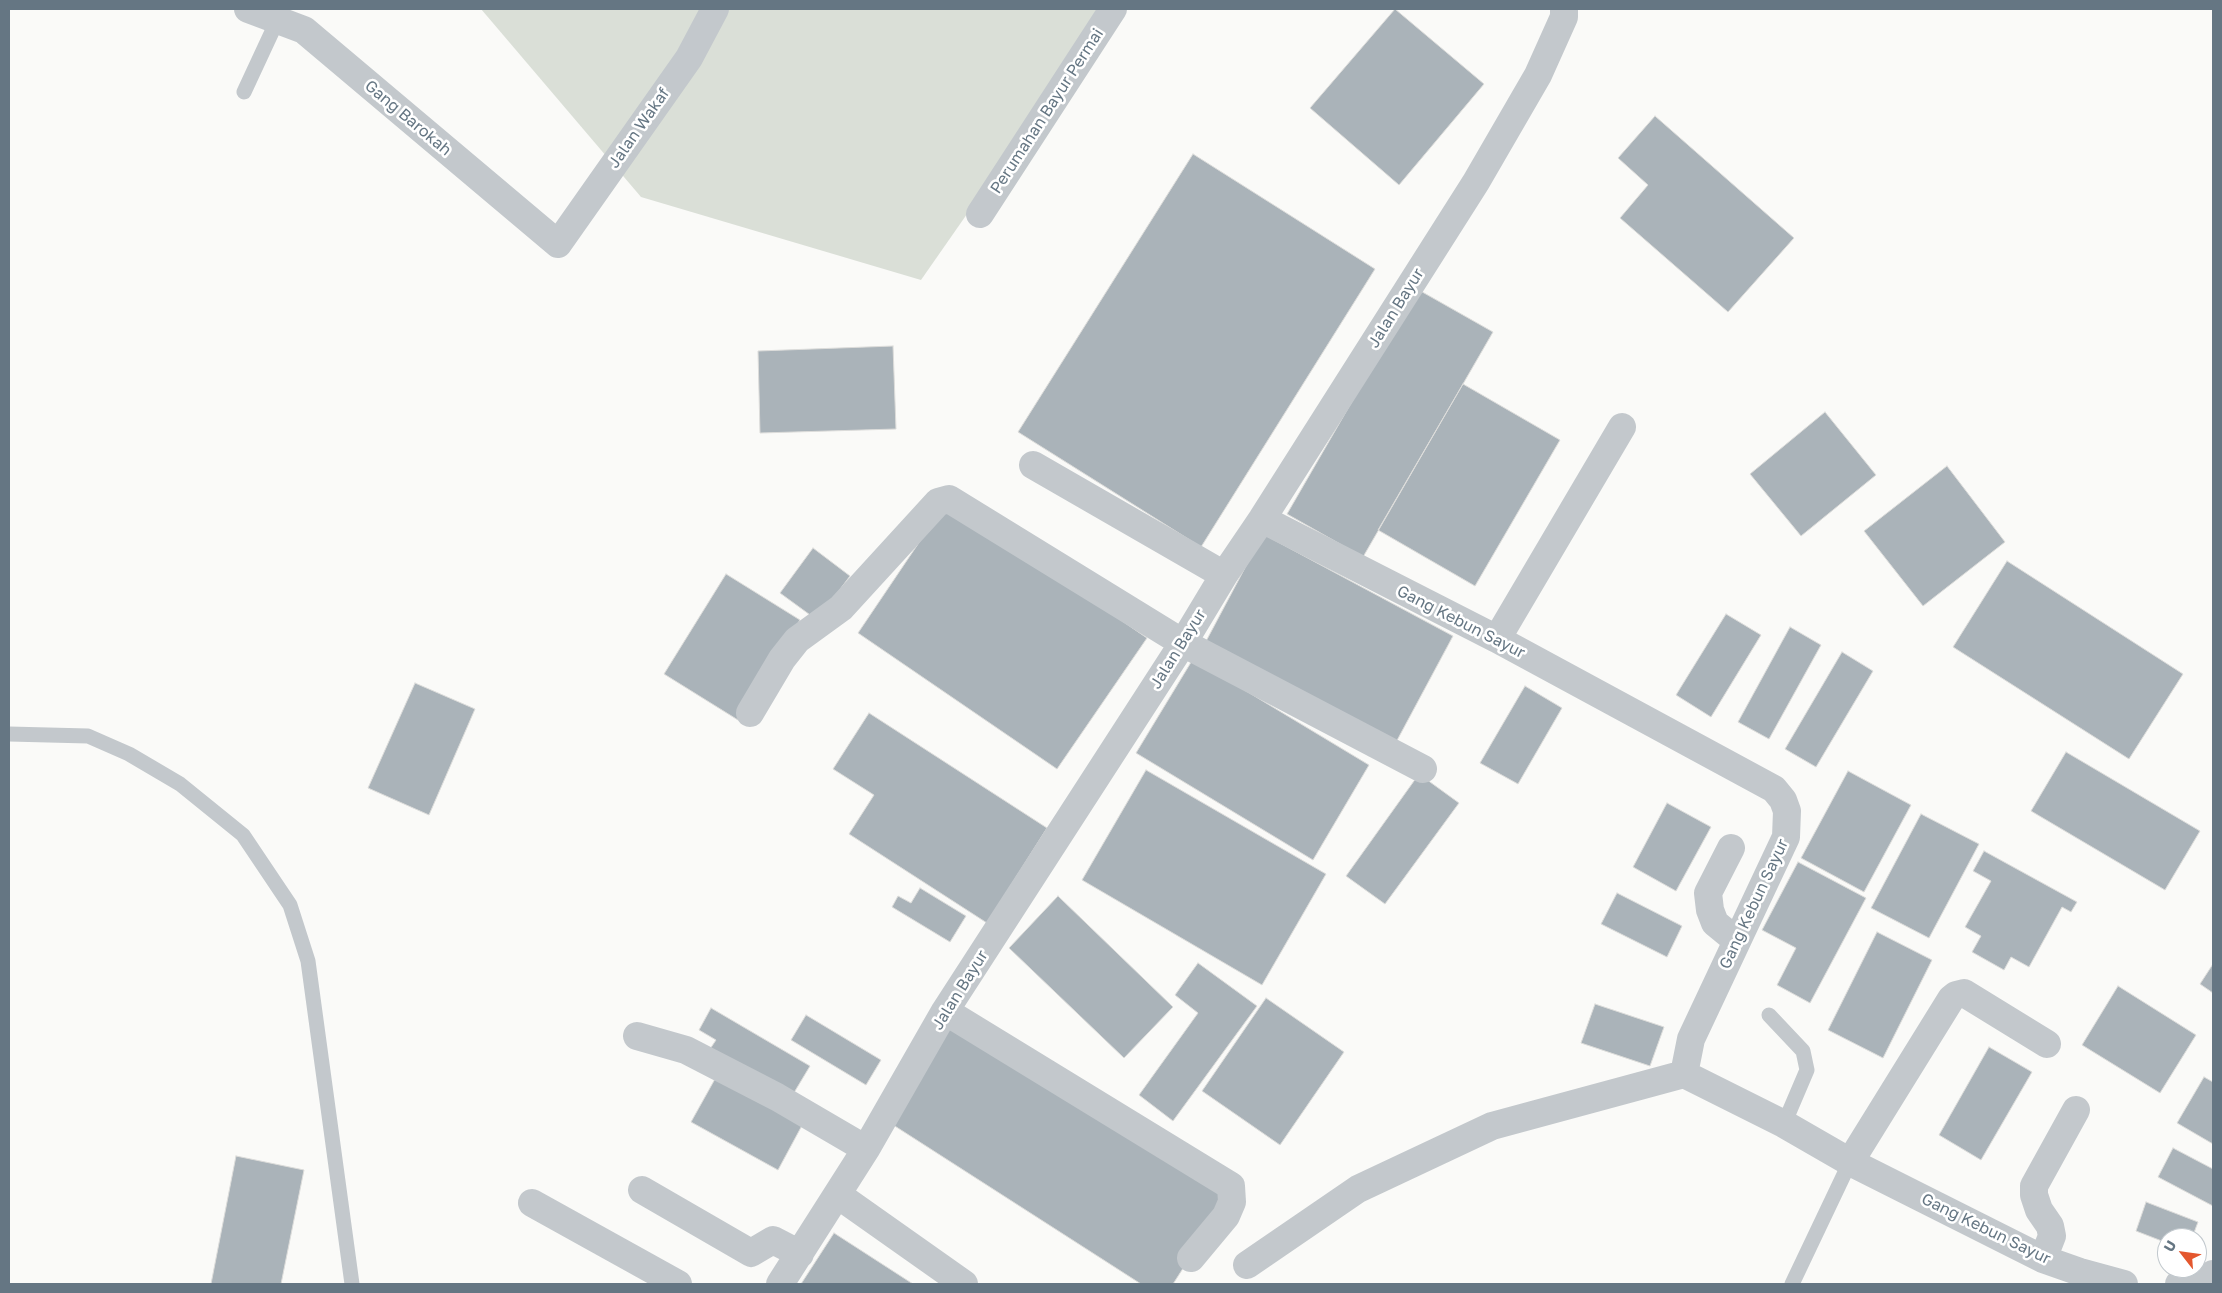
<!DOCTYPE html>
<style>
body{margin:0}
#map{position:relative;width:2222px;height:1293px;overflow:hidden;background:#fafaf8;font-family:"Golos Text",sans-serif}
canvas{display:block}
.frame{position:absolute;inset:0;border:10px solid #657683;pointer-events:none}
.north{position:absolute;left:2157px;top:1228px;width:50px;height:50px;box-sizing:border-box;background:#fff;border:1px solid #c1c8cd;border-radius:50%;rotate:300deg;font-size:14px;font-weight:700;line-height:20px;text-align:center;color:#657683}
.north::after{content:'';display:block;margin:auto;width:18px;height:22px;background:#e4572e;clip-path:polygon(50% 0,100% 100%,50% 72%,0 100%)}
</style>
<div id="map">
<canvas width="2222" height="1293"></canvas>
<div class="frame"></div>
<div class="north">U</div>
</div>
<script>
const g = document.querySelector('canvas').getContext('2d');
g.lineJoin = 'round';
function fillPath(path, color) {
  g.fillStyle = color;
  g.fill(path, 'evenodd');
}
function poly(rows) {
  const path = new Path2D();
  for (const r of rows) {
    path.moveTo(r[0], r[1]);
    for (let i = 2; i < r.length; i += 2) path.lineTo(r[i], r[i + 1]);
  }
  return path;
}
function trace(path, color, width, dash) {
  g.strokeStyle = color;
  g.lineWidth = width;
  g.lineCap = dash ? 'butt' : 'round';
  g.setLineDash(dash || []);
  g.stroke(path);
}
function label(font, color, halo, rows, align = 'center') {
  g.font = font + ' "Golos Text",sans-serif';
  g.lineWidth = 5;
  g.setLineDash([]);
  g.textBaseline = 'middle';
  g.strokeStyle = halo;
  g.fillStyle = color;
  for (const [text, x, y, turn = 0] of rows) {
    g.save();
    g.translate(x, y);
    g.rotate((+turn || 0) * Math.PI / 180);
    g.textAlign = isNaN(turn) ? turn : align;
    if (halo) g.strokeText(text, 0, 0);
    g.fillText(text, 0, 0);
    g.restore();
  }
}
fillPath(poly([
 [481,9,1110,9,921,280,641,197]
]), '#dadfd7');
const building = poly([
 [1395,9,1484,84,1399,185,1310,108,1395,9],
 [1655,116,1794,238,1728,312,1620,218,1648,185,1618,158,1655,116],
 [1193,154,1375,269,1201,547,1018,432,1193,154],
 [1417,289,1493,332,1363,557,1287,514,1417,289],
 [893,346,896,429,760,433,758,351,893,346],
 [1463,384,1560,440,1475,586,1378,530,1463,384],
 [1825,412,1876,475,1801,536,1750,474,1825,412],
 [1947,466,2005,542,1923,606,1864,531,1947,466],
 [947,501,1147,638,1057,769,858,633,947,501],
 [1263,534,1453,636,1394,746,1204,645,1263,534],
 [813,548,850,576,817,620,780,593,813,548],
 [2007,561,2183,674,2129,759,1953,647,2007,561],
 [726,574,800,620,738,720,664,674,726,574],
 [1726,614,1761,635,1711,717,1676,695,1726,614],
 [1790,627,1821,645,1769,739,1738,722,1790,627],
 [1842,652,1873,671,1816,767,1785,749,1842,652],
 [1193,659,1369,765,1313,860,1136,753,1193,659],
 [415,683,475,709,429,815,368,788,415,683],
 [1525,686,1562,708,1518,784,1480,763,1525,686],
 [869,713,1047,828,987,923,849,834,874,795,833,769,869,713],
 [2066,752,2200,831,2165,890,2031,811,2066,752],
 [1146,770,1326,874,1262,985,1082,880,1146,770],
 [1848,771,1911,805,1864,892,1801,858,1848,771],
 [1419,774,1459,803,1385,904,1346,876,1419,774],
 [1667,803,1711,827,1676,891,1633,867,1667,803],
 [1921,814,1979,844,1929,938,1871,908,1921,814],
 [1984,851,2077,902,2071,912,2062,907,2029,967,2011,957,2004,970,1972,952,1981,936,1965,927,1991,881,1973,871,1984,851],
 [1798,862,1866,898,1810,1003,1777,985,1796,948,1762,930,1798,862],
 [920,888,966,916,950,942,892,907,898,896,911,903,920,888],
 [1617,893,1682,926,1667,957,1601,924,1617,893],
 [1058,896,1173,1007,1124,1058,1009,948,1058,896],
 [1877,932,1932,960,1883,1058,1828,1030,1877,932],
 [1198,963,1257,1006,1173,1121,1139,1095,1198,1013,1175,995,1198,963],
 [2213,964,2213,993,2200,984,2213,964],
 [2118,986,2196,1035,2160,1093,2082,1045,2118,986],
 [1266,998,1344,1052,1280,1145,1202,1091,1266,998],
 [1595,1004,1664,1027,1650,1066,1581,1043,1595,1004],
 [711,1008,810,1066,792,1096,710,1049,716,1040,699,1030,711,1008],
 [806,1015,881,1060,866,1085,791,1040,806,1015],
 [951,1021,1228,1198,1173,1284,1141,1284,887,1121,951,1021],
 [1989,1047,2032,1072,1981,1160,1939,1135,1989,1047],
 [720,1070,806,1118,778,1170,691,1122,720,1070],
 [2204,1077,2213,1082,2213,1144,2177,1123,2204,1077],
 [2173,1148,2213,1169,2213,1206,2158,1177,2173,1148],
 [236,1156,304,1170,281,1284,211,1284,236,1156],
 [2146,1202,2198,1222,2192,1238,2167,1238,2167,1243,2136,1231,2146,1202],
 [834,1233,913,1284,801,1284,834,1233]
]);
fillPath(building, '#aab3b9');
trace(building, '#dcdcda', 1);
trace(poly([
 [244,92,277,21],
 [9,734,88,736,129,754,180,784,243,835,290,905,308,961,352,1284],
 [1769,1015,1803,1051,1807,1070,1784,1124],
 [1792,1284,1850,1162]
]), '#c3c8cc', 15);
trace(poly([
 [248,9,304,30,558,244,689,58,715,9],
 [980,214,1113,9],
 [1033,465,1224,575],
 [1262,519,1497,639,1774,789,1783,800,1787,811,1786,837,1691,1039,1684,1074,1784,1124,1850,1162,2043,1259,2080,1272,2124,1284],
 [1497,639,1622,427],
 [750,713,782,659,797,640,841,608,938,502,949,499,1183,643,1423,769],
 [1731,848,1708,893,1710,910,1715,923,1737,941],
 [945,1011,1231,1186,1232,1202,1226,1216,1191,1258],
 [637,1036,686,1050,777,1097,866,1149],
 [1850,1162,1951,999,1956,995,1964,993,2047,1044],
 [642,1190,751,1253,773,1240,800,1254],
 [838,1195,964,1284],
 [532,1203,678,1284],
 [2043,1259,2052,1236,2050,1226,2039,1210,2034,1195,2034,1186,2076,1110],
 [1247,1265,1358,1189,1492,1126,1684,1074],
 [780,1284,866,1149,945,1011,1183,643,1224,575,1262,519,1476,182,1538,75,1564,17,1564,9],
 [2179,1284,2210,1277,2213,1274]
]), '#c3c8cc', 28);
label('16px', '#657683', '#fff', [
 ["Perumahan Bayur Permai",1047,111,-57],
 ["Gang Barokah",408,118,40],
 ["Jalan Wakaf",639,128,-55],
 ["Jalan Bayur",1396,308,-58],
 ["Gang Kebun Sayur",1461,622,27],
 ["Jalan Bayur",1178,649,-58],
 ["Gang Kebun Sayur",1754,904,-65],
 ["Jalan Bayur",960,990,-58],
 ["Gang Kebun Sayur",1986,1229,26]
]);
</script>
